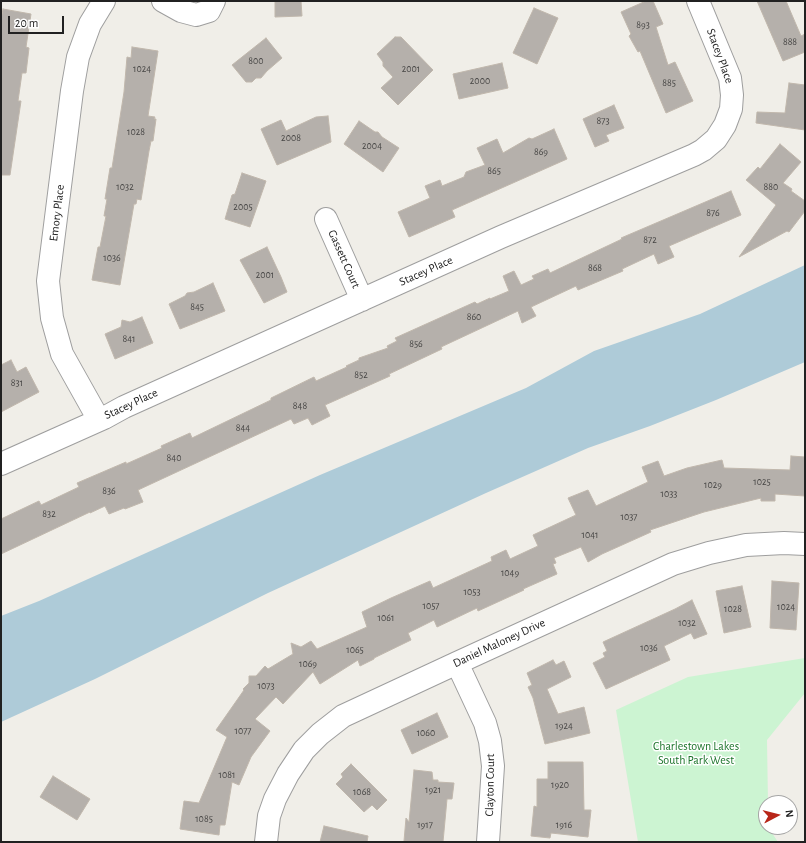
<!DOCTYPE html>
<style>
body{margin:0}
#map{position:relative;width:806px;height:843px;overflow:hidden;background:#f0eee8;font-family:"Alegreya Sans",sans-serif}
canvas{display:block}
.frame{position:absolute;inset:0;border:2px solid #212121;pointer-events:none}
.north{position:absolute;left:758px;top:795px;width:40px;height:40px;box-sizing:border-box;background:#fff;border:1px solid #a6a6a6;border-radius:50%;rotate:83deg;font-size:11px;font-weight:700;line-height:16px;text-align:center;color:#212121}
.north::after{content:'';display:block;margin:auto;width:14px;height:18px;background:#b82619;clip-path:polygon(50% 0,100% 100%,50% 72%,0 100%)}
.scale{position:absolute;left:8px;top:16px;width:56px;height:18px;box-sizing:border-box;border:2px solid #212121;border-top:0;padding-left:5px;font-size:12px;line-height:14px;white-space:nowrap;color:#212121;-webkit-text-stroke:3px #fff;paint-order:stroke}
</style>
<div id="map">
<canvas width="806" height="843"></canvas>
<div class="frame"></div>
<div class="north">N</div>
<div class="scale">20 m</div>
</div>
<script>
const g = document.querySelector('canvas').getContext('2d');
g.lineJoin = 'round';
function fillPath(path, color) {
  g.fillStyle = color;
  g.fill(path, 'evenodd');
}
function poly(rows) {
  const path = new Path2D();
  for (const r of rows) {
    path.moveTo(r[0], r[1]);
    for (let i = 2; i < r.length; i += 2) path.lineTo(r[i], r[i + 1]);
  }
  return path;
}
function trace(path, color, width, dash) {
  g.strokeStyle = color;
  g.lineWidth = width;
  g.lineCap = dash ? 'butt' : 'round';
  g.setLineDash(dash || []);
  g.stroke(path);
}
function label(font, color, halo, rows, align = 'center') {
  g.font = font + ' "Alegreya Sans",sans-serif';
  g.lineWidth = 3;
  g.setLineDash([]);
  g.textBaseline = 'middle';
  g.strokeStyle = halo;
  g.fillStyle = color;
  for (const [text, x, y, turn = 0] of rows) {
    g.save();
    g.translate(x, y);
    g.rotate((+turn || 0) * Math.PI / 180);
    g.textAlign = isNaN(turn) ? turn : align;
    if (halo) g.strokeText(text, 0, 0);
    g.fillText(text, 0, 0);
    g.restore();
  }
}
fillPath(poly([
 [805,658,805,693,767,740,768,803,766,803,766,827,768,827,778,842,638,842,616,710,688,677]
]), '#ccf4d2');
fillPath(poly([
 [805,265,805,362,716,400,650,426,588,448,486,493,268,593,95,679,1,722,1,616,39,601,320,475,526,388,594,351,700,314]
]), '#aecbd8');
const building = poly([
 [275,1,301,1,302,16,275,17,275,1],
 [646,1,653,1,663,24,656,27,668,65,675,62,693,101,666,113,640,51,638,52,629,36,631,34,621,12,646,1],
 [757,1,786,1,801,36,805,34,805,52,783,61,757,1],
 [534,8,558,18,537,64,513,53,534,8],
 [3,9,31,14,26,47,29,48,26,73,22,73,18,101,21,101,10,175,1,175,1,19,3,9],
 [395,37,401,37,433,70,398,105,381,88,393,77,383,66,383,62,377,54,395,37],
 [266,38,282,58,267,71,261,78,256,78,252,82,246,82,232,65,266,38],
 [132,47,158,51,148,116,155,117,154,119,156,119,153,141,151,141,149,151,141,200,137,199,136,204,134,204,120,285,92,280,98,247,100,247,106,216,104,216,107,199,105,199,110,168,112,168,124,92,127,57,131,58,132,47],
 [502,63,508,88,459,99,453,74,502,63],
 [789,83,805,85,805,130,756,123,757,112,785,113,789,83],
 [614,105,624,128,606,135,609,141,595,147,583,119,614,105],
 [328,116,331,142,277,165,261,129,281,120,286,131,316,117,328,116],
 [359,121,375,132,378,132,382,137,399,148,383,172,344,144,359,121],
 [554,129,567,159,452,210,455,217,409,237,398,212,430,198,425,186,440,180,442,186,464,177,466,172,485,165,477,148,497,139,503,153,529,138,532,139,554,129],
 [780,144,801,162,783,183,792,189,791,191,805,201,805,211,789,232,787,231,739,257,776,205,746,180,758,167,760,169,780,144],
 [242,173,266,181,250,227,225,219,232,195,235,194,242,173],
 [731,191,741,215,669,246,674,257,658,264,654,254,622,269,623,271,578,290,576,286,531,307,536,316,522,323,518,311,441,347,442,349,389,374,390,376,325,405,330,416,312,425,308,418,294,424,291,419,138,490,143,502,125,509,124,508,109,514,105,506,90,513,90,512,1,554,1,519,39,501,41,505,79,487,77,483,126,462,126,464,162,448,161,446,190,433,192,438,271,400,271,398,314,377,316,381,347,367,346,366,359,360,359,358,388,348,387,346,397,341,395,338,475,302,477,304,490,298,490,299,509,291,503,276,514,271,521,285,534,279,532,276,548,269,550,273,622,239,621,238,731,191],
 [267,247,281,277,287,292,264,303,240,260,267,247],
 [213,283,225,311,180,329,169,304,185,296,187,293,194,292,213,283],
 [142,317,153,343,115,359,105,334,121,327,122,320,130,322,142,317],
 [11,360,17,372,26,367,39,392,1,412,1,365,11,360],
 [791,456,805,457,805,496,775,494,775,501,761,501,761,498,704,512,650,530,651,532,602,554,588,562,581,547,554,558,556,563,553,564,557,574,523,589,524,590,478,611,477,608,437,627,434,620,408,633,411,640,374,658,374,659,360,666,358,660,320,684,313,672,283,704,276,697,255,719,270,731,251,757,239,785,232,782,225,825,220,825,219,835,180,829,184,801,199,803,227,737,216,730,244,690,243,689,249,683,249,676,256,676,265,666,268,669,293,654,291,643,301,647,311,641,317,649,367,627,362,612,391,598,430,581,433,588,492,561,491,557,506,550,510,559,538,546,533,535,576,515,568,498,588,490,596,506,648,482,642,467,658,461,664,476,687,468,722,460,724,468,790,470,791,456],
 [772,581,799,583,796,630,770,628,772,581],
 [742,586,751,627,724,633,716,591,742,586],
 [692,600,707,634,694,639,691,633,664,646,670,660,606,689,593,663,605,657,603,653,607,651,603,642,675,609,692,600],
 [553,660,556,665,564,661,571,677,547,689,558,714,584,707,590,733,545,744,533,698,528,687,532,685,527,673,553,660],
 [437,713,448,737,412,754,401,730,437,713],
 [548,762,583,762,584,810,591,810,588,837,551,833,550,838,531,836,534,806,537,807,537,779,548,779,548,762],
 [351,764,387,800,377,810,372,805,364,812,336,784,343,777,341,774,351,764],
 [414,770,432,772,433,780,438,780,438,782,454,783,452,799,447,799,443,842,420,842,404,841,406,818,409,822,414,770],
 [53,776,90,799,77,820,40,797,53,776],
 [324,826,368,836,367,842,320,842,324,826]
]);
fillPath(building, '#b5b0ab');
trace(building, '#c0b7ac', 1);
const minor = poly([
 [163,1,181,11,196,15,209,11,214,1],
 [326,219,362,300],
 [99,420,62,354,52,318,48,281,72,91,78,57,90,24,104,1],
 [1,464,104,418,124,407,501,237,694,155,703,150,716,139,725,125,731,109,732,95,730,78,698,1],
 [457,663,485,723,490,741,493,766,488,842],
 [266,842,269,816,275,799,288,774,304,750,320,734,343,716,457,663,673,564,709,553,746,545,784,543,805,544]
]);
trace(minor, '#9e9e9e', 24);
trace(minor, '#fff', 22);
label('10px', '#464544', null, [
 ["893",643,25],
 ["888",790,42],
 ["800",256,61],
 ["1024",142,69],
 ["2001",411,69],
 ["2000",480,81],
 ["885",669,83],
 ["873",603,121],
 ["1028",136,132],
 ["2008",291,138],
 ["2004",372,146],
 ["869",541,152],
 ["865",494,171],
 ["1032",125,187],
 ["880",771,187],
 ["2005",243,207],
 ["876",713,213],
 ["872",650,240],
 ["1036",112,258],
 ["868",595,268],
 ["2001",265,275],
 ["845",197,307],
 ["860",474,317],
 ["841",129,339],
 ["856",416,344],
 ["852",361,375],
 ["831",17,383],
 ["848",300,406],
 ["844",243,428],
 ["840",174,458],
 ["1025",762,482],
 ["1029",713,485],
 ["836",109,491],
 ["1033",669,494],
 ["832",49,514],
 ["1037",629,517],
 ["1041",590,535],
 ["1049",510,573],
 ["1053",472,592],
 ["1057",431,606],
 ["1024",786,607],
 ["1028",733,609],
 ["1061",386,618],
 ["1032",687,623],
 ["1036",649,648],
 ["1065",355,650],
 ["1069",308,664],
 ["1073",266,686],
 ["1924",564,726],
 ["1077",243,731],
 ["1060",426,733],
 ["1081",227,775],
 ["1920",560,785],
 ["1921",433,790],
 ["1068",362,792],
 ["1085",204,819],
 ["1917",425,825],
 ["1916",564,825]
]);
label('12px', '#212121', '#fff', [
 ["Stacey Place",720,56,70],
 ["Emory Place",57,213,-83],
 ["Gassett Court",344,259,66],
 ["Stacey Place",426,271,-24],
 ["Stacey Place",131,404,-25],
 ["Daniel Maloney Drive",499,643,-25],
 ["Clayton Court",490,785,-89]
]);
label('12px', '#1a7329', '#fff', [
 ["Charlestown Lakes",696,746],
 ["South Park West",696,760]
]);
</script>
